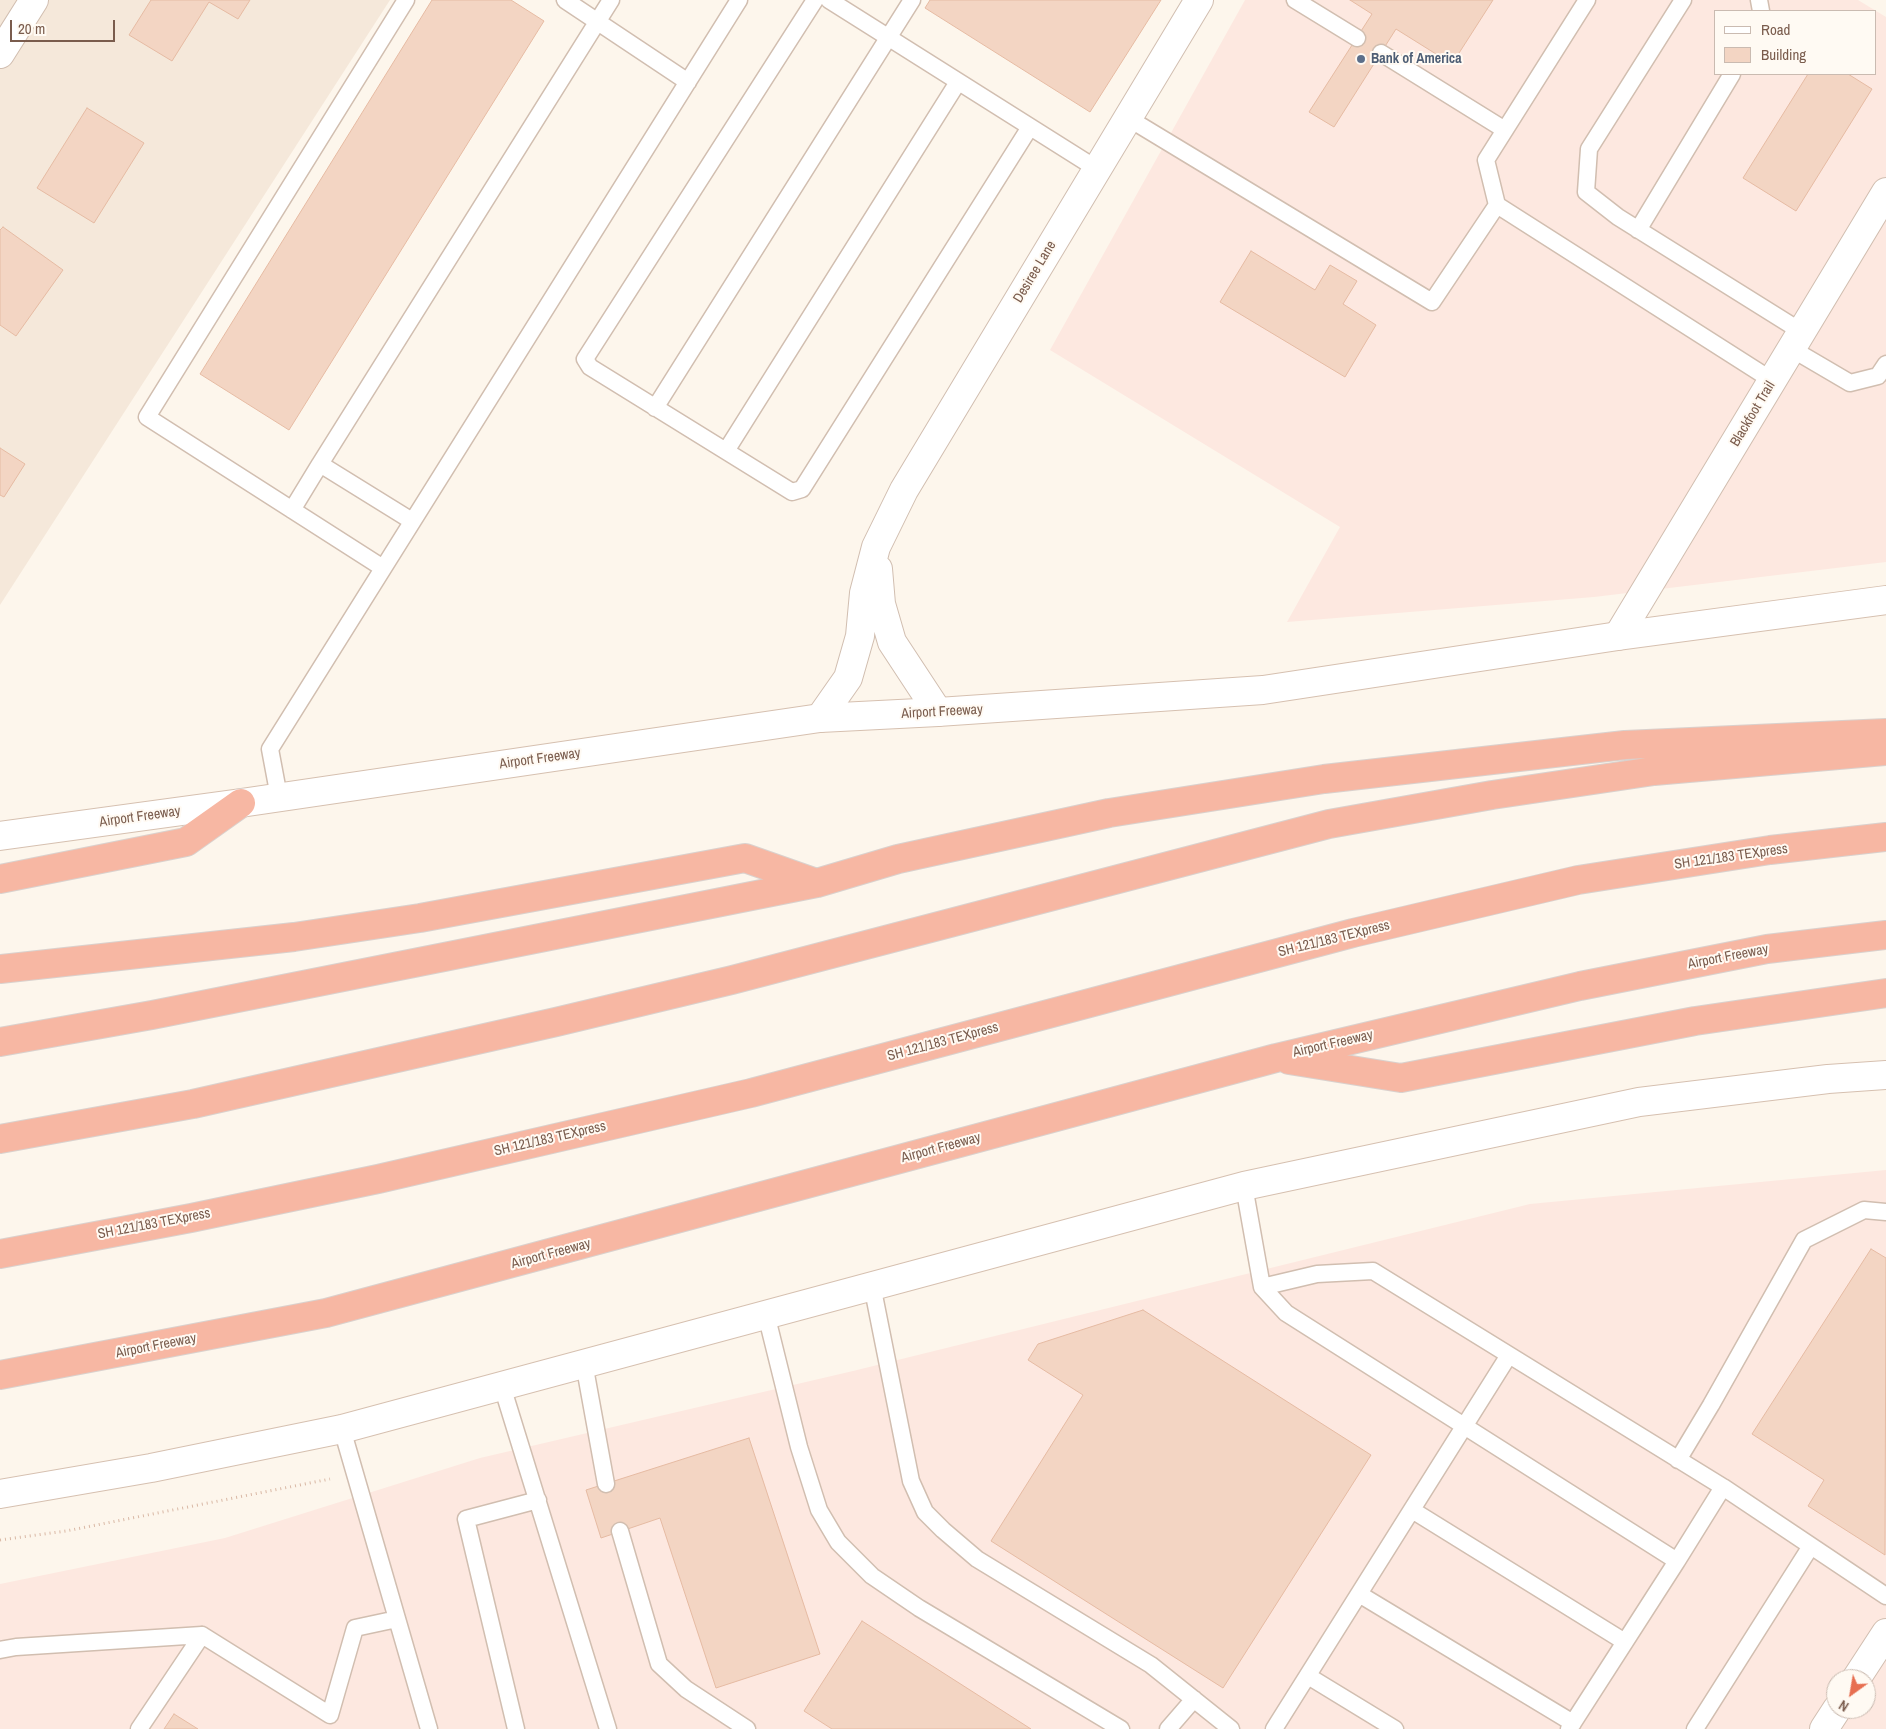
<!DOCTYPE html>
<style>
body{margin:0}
#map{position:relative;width:1886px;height:1729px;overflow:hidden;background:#fdf6ec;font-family:"Archivo Narrow",sans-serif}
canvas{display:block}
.legend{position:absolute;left:1714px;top:10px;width:162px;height:65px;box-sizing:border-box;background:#fffaf3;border:1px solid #cabbb1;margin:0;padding:6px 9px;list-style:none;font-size:15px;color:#7a5c4d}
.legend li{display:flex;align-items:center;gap:10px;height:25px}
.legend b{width:25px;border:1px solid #cabbb1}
.north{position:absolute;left:1826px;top:1669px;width:50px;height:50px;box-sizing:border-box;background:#fffaf3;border:1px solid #cabbb1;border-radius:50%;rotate:212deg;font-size:14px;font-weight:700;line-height:20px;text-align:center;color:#7a5c4d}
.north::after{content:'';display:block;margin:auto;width:18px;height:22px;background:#e76f51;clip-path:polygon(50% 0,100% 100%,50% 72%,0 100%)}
.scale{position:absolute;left:10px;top:20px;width:105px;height:22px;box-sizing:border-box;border:2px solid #7a5c4d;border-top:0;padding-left:6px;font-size:15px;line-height:18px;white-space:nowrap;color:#7a5c4d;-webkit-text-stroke:4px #fffaf3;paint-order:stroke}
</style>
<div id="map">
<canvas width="1886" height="1729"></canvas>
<ul class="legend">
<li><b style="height:6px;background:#fff"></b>Road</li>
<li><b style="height:14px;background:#f3d5c3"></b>Building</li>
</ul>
<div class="north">N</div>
<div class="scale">20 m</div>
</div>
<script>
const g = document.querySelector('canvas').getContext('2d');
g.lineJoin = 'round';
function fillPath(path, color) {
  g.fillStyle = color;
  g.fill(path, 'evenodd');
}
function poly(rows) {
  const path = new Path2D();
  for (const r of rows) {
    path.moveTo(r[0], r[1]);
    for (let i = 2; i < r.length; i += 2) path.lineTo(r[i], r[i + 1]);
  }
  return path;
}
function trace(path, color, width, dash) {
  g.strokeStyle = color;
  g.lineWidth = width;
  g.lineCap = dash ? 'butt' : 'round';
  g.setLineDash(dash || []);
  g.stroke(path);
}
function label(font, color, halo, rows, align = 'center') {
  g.font = font + ' "Archivo Narrow",sans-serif';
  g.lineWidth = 4;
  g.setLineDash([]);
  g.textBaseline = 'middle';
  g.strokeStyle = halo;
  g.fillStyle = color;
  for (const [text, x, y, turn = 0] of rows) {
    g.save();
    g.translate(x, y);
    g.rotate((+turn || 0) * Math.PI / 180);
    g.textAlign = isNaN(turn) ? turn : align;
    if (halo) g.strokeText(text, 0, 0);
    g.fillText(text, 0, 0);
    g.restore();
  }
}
fillPath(poly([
 [0,0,390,0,0,605]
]), '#f5e8da');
fillPath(poly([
 [1245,0,1858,0,1886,17,1886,562,1594,597,1287,622,1340,527,1050,350],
 [1715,11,1875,11,1875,74,1715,74],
 [1886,1170,1886,1729,0,1729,0,1584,225,1538,480,1458,853,1371,1530,1204],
 [1836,1679,1866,1679,1866,1709,1836,1709]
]), '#fde8e0');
const building = poly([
 [151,0,250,0,238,19,209,2,172,61,129,35,151,0],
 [432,0,511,0,544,21,289,430,200,374,432,0],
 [930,0,1161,0,1090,112,925,8,930,0],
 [1350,0,1493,0,1452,64,1396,29,1334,127,1309,112,1372,14,1350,0],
 [1808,74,1848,74,1872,89,1796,211,1743,178,1808,74],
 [87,108,144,143,94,223,37,188,87,108],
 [3,227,63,270,16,336,0,325,0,230,3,227],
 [1251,251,1315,290,1330,265,1357,281,1343,304,1376,325,1345,377,1220,302,1251,251],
 [0,448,25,464,4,497,0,495,0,448],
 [1871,1249,1886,1258,1885,1555,1808,1506,1824,1480,1752,1434,1871,1249],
 [1143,1310,1371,1455,1223,1688,991,1541,1083,1395,1028,1360,1038,1344,1143,1310],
 [749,1438,820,1654,716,1688,660,1518,601,1538,586,1490,749,1438],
 [862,1621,1031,1729,832,1729,804,1711,862,1621],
 [174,1714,198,1729,164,1729,174,1714]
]);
fillPath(building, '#f3d5c3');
trace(building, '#e6bba3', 1);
const lane = poly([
 [565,0,688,82],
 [815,0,585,359,590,367,792,492,802,489,1030,127],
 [829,0,1097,169],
 [1295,0,1357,38],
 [1587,0,1486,160,1497,205,1773,381],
 [1683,0,1589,149,1586,192,1618,217,1802,332],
 [1759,0,1761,11],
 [1381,53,1505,130],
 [1128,118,1432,302,1497,205],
 [1638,230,1732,74],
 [1792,349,1850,383,1878,376,1886,364],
 [655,408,912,0],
 [726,451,958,82],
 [292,510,320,464],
 [412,521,320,464,611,0],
 [383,568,147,417,406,0],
 [279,797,270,749,739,0],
 [1244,1186,1262,1287,1286,1313,1677,1561,1569,1729],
 [872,1285,911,1481,925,1512,943,1530,977,1559,1151,1665,1231,1729],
 [1262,1287,1317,1274,1373,1271,1723,1487],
 [766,1314,799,1447,819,1510,838,1542,872,1576,919,1608,1121,1729],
 [584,1363,606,1484],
 [502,1386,608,1729],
 [342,1429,429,1729],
 [1678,1460,1711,1405,1804,1240,1864,1210,1886,1212],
 [1412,1510,1625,1642],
 [620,1531,659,1664,686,1689,747,1729],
 [1677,1561,1723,1487,1886,1596],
 [1359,1594,1573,1723],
 [0,1650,16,1647,202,1635,330,1715,355,1628,397,1619],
 [1308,1676,1395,1729],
 [139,1729,202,1635],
 [516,1729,466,1519,538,1500],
 [1168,1729,1194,1699],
 [1274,1729,1509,1355],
 [1695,1729,1811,1546]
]);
const street = poly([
 [0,54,34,0],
 [878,569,881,604,892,642,938,712],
 [1618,636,1886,192],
 [820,718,848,678,860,636,864,593,876,547,904,490,1199,0],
 [1856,1679,1886,1633],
 [1824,1729,1837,1709]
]);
const secondary = poly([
 [0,836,241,803,820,718,938,712,1263,690,1618,636,1886,600],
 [0,1494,151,1468,342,1429,1244,1186,1639,1102,1828,1079,1886,1075]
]);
const highway = poly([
 [0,879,186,842,241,803],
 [0,969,294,937,420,918,745,858,816,883],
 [0,1042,152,1015,817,883,898,859,1109,813,1324,779,1625,745,1886,733],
 [1289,1060,1401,1078,1695,1021,1886,993],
 [0,1139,193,1104,556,1022,732,980,1329,824,1492,795,1654,771,1886,751],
 [0,1254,191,1218,378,1179,751,1093,1353,933,1578,880,1770,850,1886,837],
 [0,1375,326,1313,1276,1058,1580,986,1767,949,1886,935]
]);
trace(lane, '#d1beb0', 19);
trace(street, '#d1beb0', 30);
trace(secondary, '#d6c0b0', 30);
trace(highway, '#dad1cd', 30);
trace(poly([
 [0,1540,66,1531,330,1479]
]), '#d9b8a5', 3, [1, 4]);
trace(lane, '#fff', 16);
trace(street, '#fff', 28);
trace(secondary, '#fff', 28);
trace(highway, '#f7b7a3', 28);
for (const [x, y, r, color] of [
 [1361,59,5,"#5c6f8a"]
]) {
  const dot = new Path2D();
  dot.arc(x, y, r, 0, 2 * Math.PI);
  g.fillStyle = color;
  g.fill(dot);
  trace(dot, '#fffaf3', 2);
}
label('bold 14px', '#4e5e75', '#fffaf3', [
 ["Bank of America",1371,59]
], 'left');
label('14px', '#7a5c4d', '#fffaf3', [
 ["Desiree Lane",1035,272,-59],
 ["Blackfoot Trail",1753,414,-59],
 ["Airport Freeway",942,712,-3],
 ["Airport Freeway",540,759,-8],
 ["Airport Freeway",140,817,-8],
 ["SH 121/183 TEXpress",1731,857,-8],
 ["SH 121/183 TEXpress",1334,939,-14],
 ["Airport Freeway",1728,957,-11],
 ["SH 121/183 TEXpress",943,1042,-15],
 ["Airport Freeway",1333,1044,-13],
 ["SH 121/183 TEXpress",550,1139,-13],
 ["Airport Freeway",941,1148,-15],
 ["SH 121/183 TEXpress",154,1224,-11],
 ["Airport Freeway",551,1254,-15],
 ["Airport Freeway",156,1346,-11]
]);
</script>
